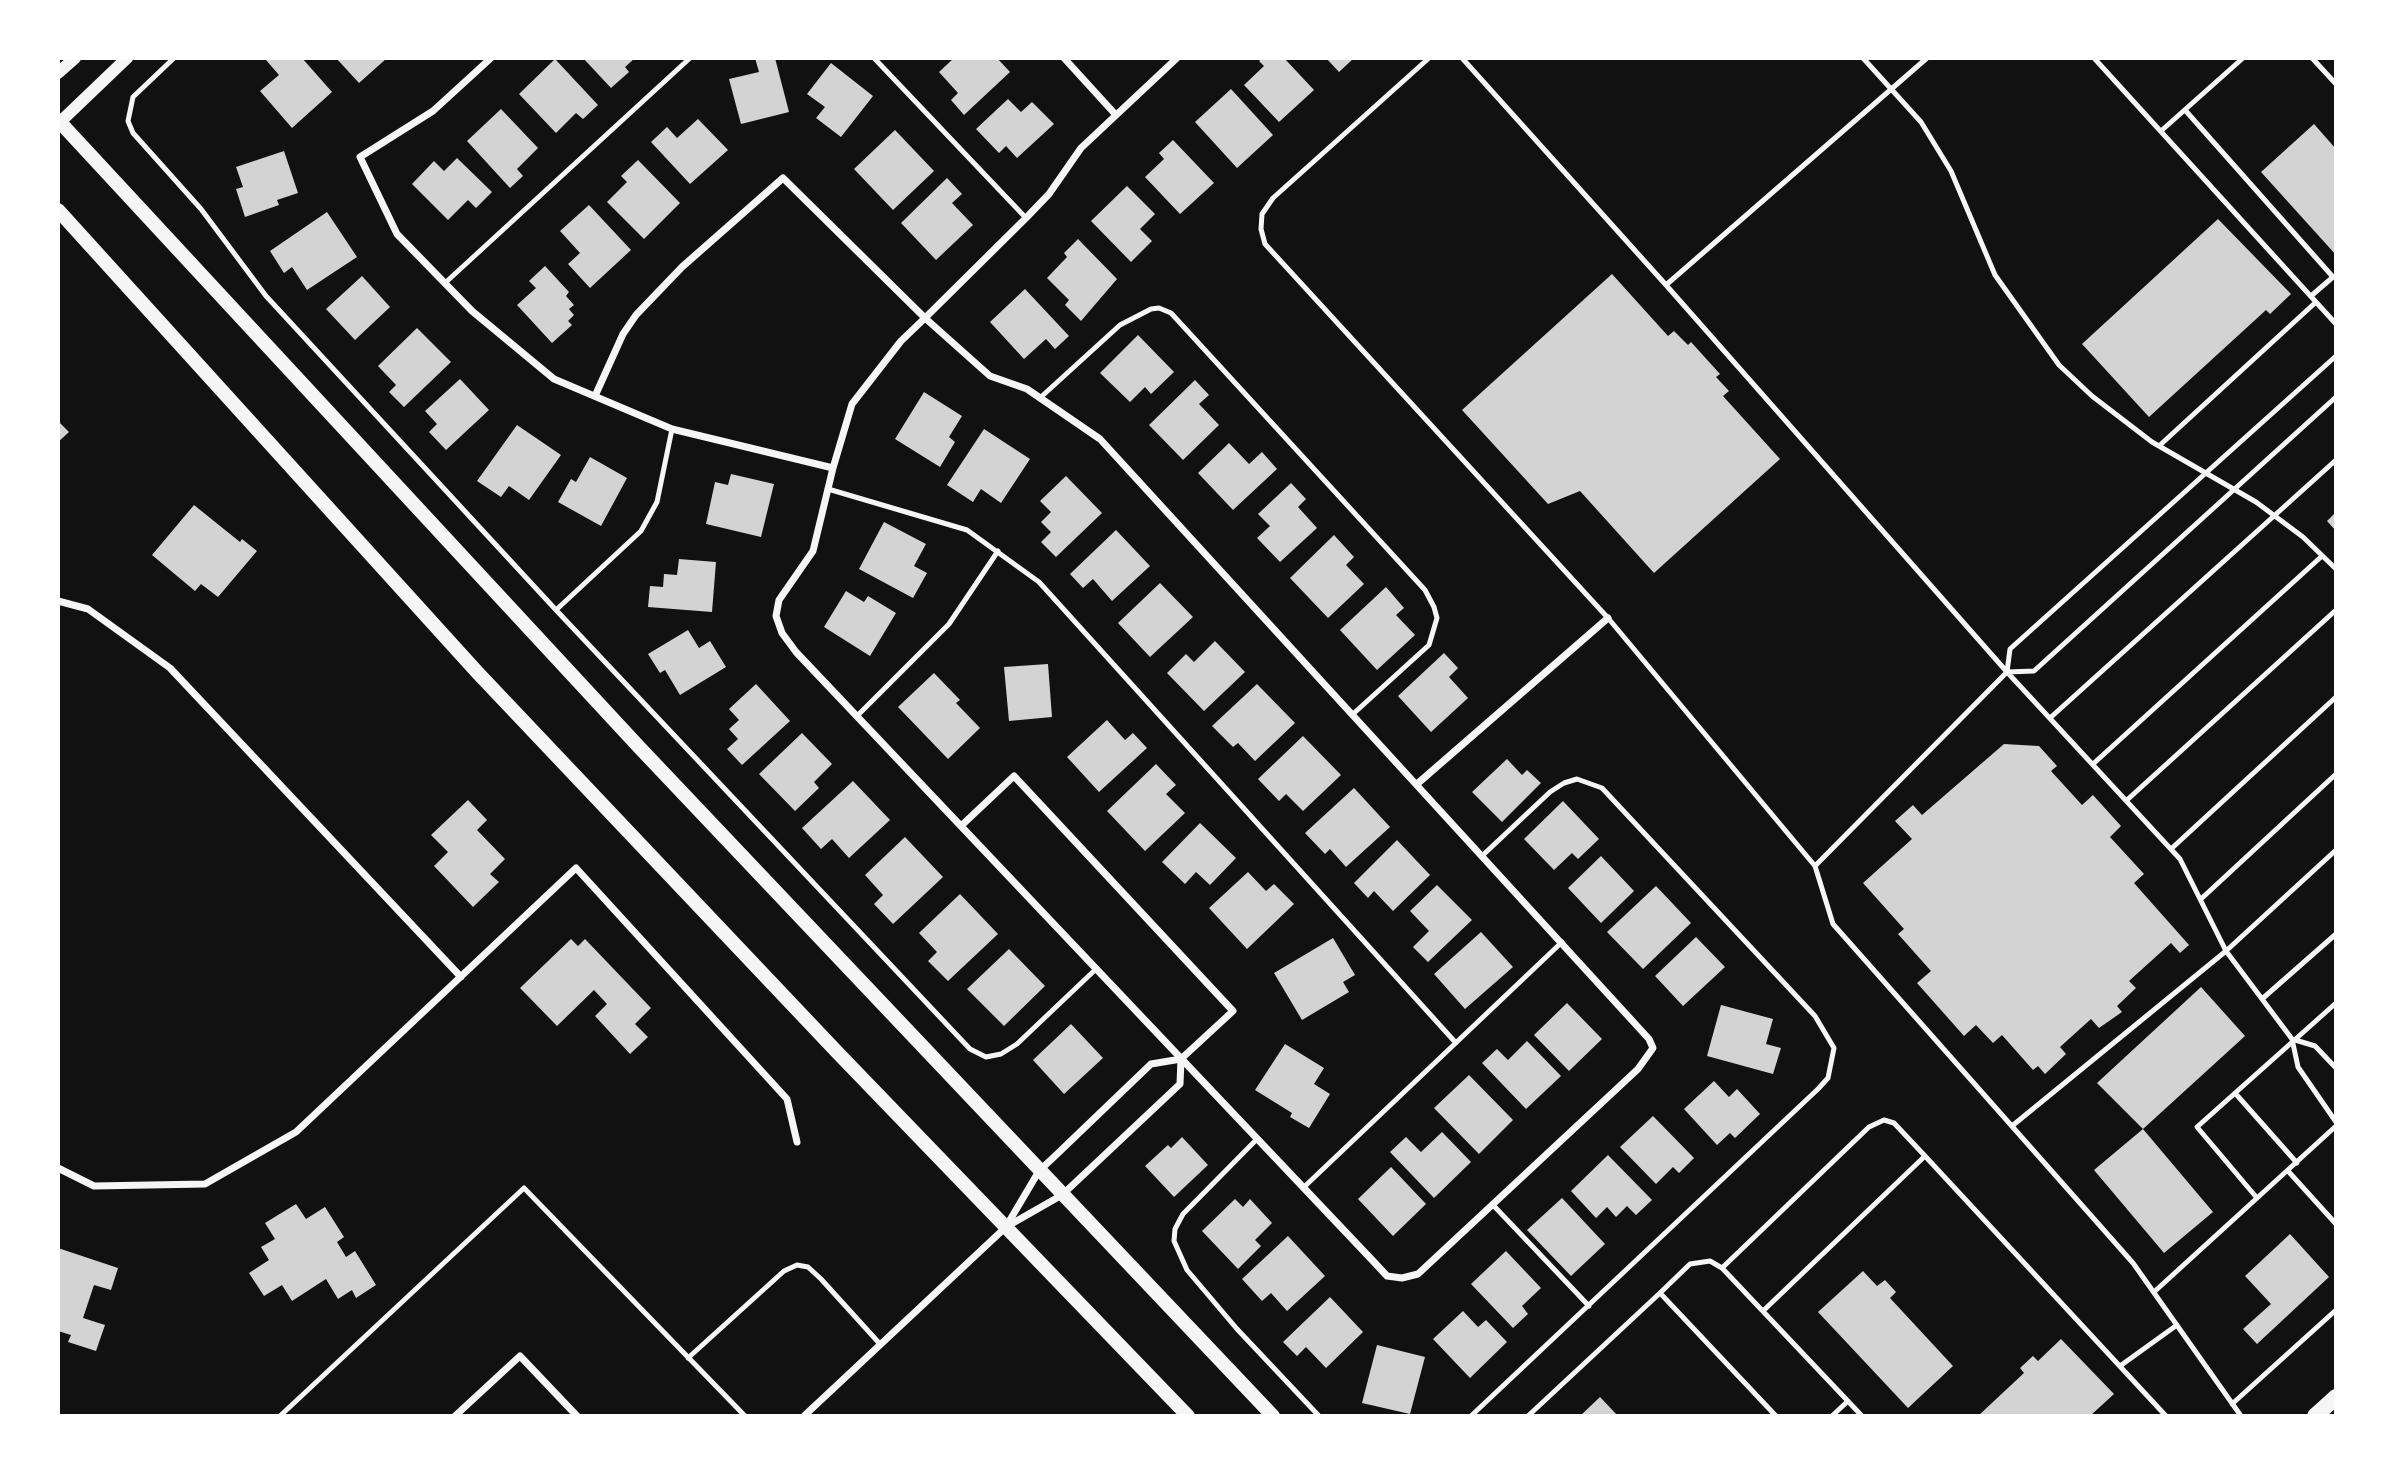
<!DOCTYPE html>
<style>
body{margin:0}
#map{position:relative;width:2394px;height:1474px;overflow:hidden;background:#111;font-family:"Asap Condensed",sans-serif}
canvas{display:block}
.frame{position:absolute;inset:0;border:60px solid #fff;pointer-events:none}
</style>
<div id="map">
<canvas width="2394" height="1474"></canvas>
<div class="frame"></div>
</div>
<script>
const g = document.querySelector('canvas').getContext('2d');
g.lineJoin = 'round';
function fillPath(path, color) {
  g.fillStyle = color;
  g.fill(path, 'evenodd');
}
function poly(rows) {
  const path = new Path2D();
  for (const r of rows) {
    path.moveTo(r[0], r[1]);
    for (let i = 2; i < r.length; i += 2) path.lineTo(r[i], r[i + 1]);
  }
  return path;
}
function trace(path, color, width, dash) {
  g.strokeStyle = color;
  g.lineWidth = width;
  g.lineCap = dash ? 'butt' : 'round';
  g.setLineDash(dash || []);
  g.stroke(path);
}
fillPath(poly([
 [269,58,302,58,332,92,292,128,260,91,279,75,266,60],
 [336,58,387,58,359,83],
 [583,58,635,58,625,67,629,72,611,88],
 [755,58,775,58,789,112,741,124,729,79,759,72],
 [954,58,997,58,1010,72,964,115,951,100,958,93,939,72],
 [1263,58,1284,58,1314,90,1279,122,1244,85,1264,66,1259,61],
 [1326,58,1354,58,1339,72],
 [555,59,598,105,583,119,576,113,556,133,519,94],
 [831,63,873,96,841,137,816,118,825,107,807,94],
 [1231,89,1273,135,1237,168,1195,122],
 [1008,99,1021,112,1032,102,1054,124,1017,158,1006,146,999,153,976,129],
 [501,109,538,148,517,169,523,176,510,188,467,141],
 [698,119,728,150,690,184,651,142,667,127,677,138],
 [2314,124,2336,149,2336,255,2261,172],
 [895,130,934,171,893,210,854,169],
 [1173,140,1214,183,1180,214,1145,177,1164,159,1159,153],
 [284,151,298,193,277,200,279,205,245,217,236,189,243,187,236,167],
 [457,158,492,192,476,208,468,200,448,220,412,184,434,161,444,171],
 [638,160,680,203,644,239,607,202,627,182,621,176],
 [947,178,962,194,952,203,973,225,936,260,901,223],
 [1127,186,1155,214,1140,229,1152,241,1131,262,1091,221],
 [589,205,631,250,590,288,568,264,580,253,560,231],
 [327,212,357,257,307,290,292,267,284,273,270,251],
 [2218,219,2291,294,2270,314,2266,310,2149,417,2082,344],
 [1078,239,1117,279,1081,321,1065,305,1069,300,1047,278,1067,257,1064,253],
 [545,266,569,292,566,296,574,305,569,309,574,315,568,321,572,325,552,343,517,305,536,288,529,281],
 [1612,274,1668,336,1674,331,1688,345,1691,342,1720,374,1716,377,1729,391,1723,396,1780,459,1654,573,1580,491,1548,504,1462,410],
 [362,276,390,307,355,340,326,309],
 [1025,289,1069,336,1055,349,1046,339,1024,359,990,322],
 [417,328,451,362,404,407,389,392,396,385,378,366],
 [1138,335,1174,372,1151,394,1145,387,1130,402,1100,373],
 [460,379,489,410,446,450,429,432,437,424,425,411],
 [1195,380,1209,395,1199,404,1219,425,1183,460,1149,425],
 [924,392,962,416,949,437,955,442,940,467,895,439],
 [58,421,69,432,58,442],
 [517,425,561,455,529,500,509,486,501,497,477,481],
 [984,429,1030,459,1001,503,981,489,973,502,947,485],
 [1229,443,1249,464,1262,452,1277,469,1233,510,1198,473],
 [590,457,627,478,601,526,558,502,571,479,576,482],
 [731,474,774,484,761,537,706,524,715,482,728,485],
 [1066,476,1102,513,1056,557,1041,542,1051,532,1041,522,1051,512,1040,501],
 [1291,483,1306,499,1298,507,1317,528,1280,562,1257,538,1270,526,1258,514],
 [194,505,240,542,242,539,257,551,218,597,201,584,195,591,152,555],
 [2336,512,2336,531,2327,521],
 [884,522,926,544,914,566,927,573,913,598,859,569],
 [1116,530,1150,566,1112,601,1093,579,1083,588,1070,574],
 [1334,535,1354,557,1346,565,1364,584,1328,618,1290,578],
 [679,559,716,562,712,612,648,607,650,586,663,587,664,574,677,575],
 [1160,583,1193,617,1150,657,1118,623],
 [1386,587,1404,608,1396,615,1415,635,1377,670,1340,630],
 [846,591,864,602,868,596,896,613,870,656,824,627],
 [688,630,699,648,710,641,726,667,680,695,665,670,660,673,648,654],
 [1215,641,1245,672,1204,711,1167,673,1186,654,1194,662],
 [1444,653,1458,668,1449,677,1468,698,1431,732,1398,696],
 [1048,664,1052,717,1009,721,1004,667],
 [934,673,960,700,956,703,980,728,948,759,898,707],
 [756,684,790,721,742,765,727,749,738,739,729,729,739,720,729,709],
 [1257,684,1295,723,1255,761,1238,743,1233,747,1212,726],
 [1107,720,1125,740,1133,733,1147,748,1099,792,1067,757],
 [802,733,832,764,814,782,819,788,795,811,759,774],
 [1303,736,1341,775,1303,811,1286,794,1279,801,1258,779],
 [2004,744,2039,746,2057,766,2051,771,2082,805,2093,795,2121,826,2110,837,2144,874,2134,883,2189,945,2180,953,2171,943,2129,981,2136,988,2117,1006,2122,1012,2099,1028,2091,1019,2060,1047,2066,1054,2045,1074,2038,1066,2033,1070,2002,1035,1993,1043,1976,1025,1964,1036,1917,983,1931,971,1898,934,1904,929,1863,883,1912,839,1895,821,1913,805,1922,815],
 [1507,759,1522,775,1527,770,1541,783,1502,822,1472,792],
 [1156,764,1176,785,1166,794,1185,813,1145,851,1107,811],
 [853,781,890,820,849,858,832,839,821,849,802,828],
 [1354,788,1390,827,1346,867,1330,849,1325,854,1305,833],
 [468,800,487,820,477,830,505,859,490,874,499,882,473,907,434,866,448,852,431,835],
 [1563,801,1599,839,1578,859,1572,853,1554,870,1524,839],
 [1200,823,1236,858,1210,885,1196,872,1185,884,1162,862],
 [905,837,943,877,893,924,874,904,883,895,865,875],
 [1397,840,1430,875,1393,911,1374,891,1368,898,1354,883],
 [1601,856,1634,891,1601,923,1568,888],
 [1248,872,1266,891,1274,884,1294,904,1247,949,1209,908],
 [1437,885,1472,920,1428,962,1413,947,1429,931,1410,911],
 [1656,886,1691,923,1643,969,1607,932],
 [960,894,998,934,948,981,928,961,937,952,919,933],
 [1481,932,1513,967,1465,1009,1434,974],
 [1696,937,1725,967,1683,1006,1655,976],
 [1333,938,1355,975,1343,982,1349,992,1302,1020,1274,973],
 [571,939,578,946,585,939,651,1008,635,1024,648,1037,630,1054,595,1016,607,1004,594,990,557,1026,520,988],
 [1009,949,1045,986,1004,1026,967,989],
 [2201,987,2245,1036,2143,1129,2097,1083],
 [1567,1003,1602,1039,1569,1071,1534,1035],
 [1721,1005,1773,1019,1766,1044,1781,1048,1773,1074,1707,1056],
 [1071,1024,1103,1058,1064,1094,1033,1060],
 [1527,1041,1561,1076,1526,1109,1482,1063,1497,1049,1508,1060],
 [1285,1044,1324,1068,1314,1084,1330,1094,1309,1128,1290,1117,1292,1113,1255,1090],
 [1469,1075,1513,1120,1479,1154,1434,1108],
 [1714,1081,1729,1097,1737,1089,1760,1114,1735,1138,1730,1133,1717,1145,1684,1109],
 [1653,1116,1694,1158,1679,1173,1673,1167,1656,1184,1620,1147],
 [2143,1129,2213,1212,2164,1253,2094,1170],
 [1442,1132,1471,1162,1434,1198,1390,1152,1406,1137,1421,1152],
 [1182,1137,1208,1165,1174,1197,1145,1166,1168,1145,1171,1148],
 [1608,1155,1652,1200,1636,1215,1627,1206,1616,1217,1607,1207,1596,1218,1571,1191],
 [1391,1167,1426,1204,1393,1236,1358,1199],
 [1562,1198,1605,1244,1571,1276,1527,1230],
 [1235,1199,1243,1207,1250,1199,1272,1223,1255,1240,1261,1246,1238,1269,1202,1231],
 [296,1204,306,1219,325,1207,344,1237,337,1242,346,1257,355,1251,376,1285,356,1298,352,1290,338,1299,326,1279,292,1301,282,1285,264,1296,249,1273,269,1260,261,1247,275,1239,265,1223],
 [2290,1234,2329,1277,2257,1344,2243,1329,2271,1304,2245,1276],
 [1288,1236,1325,1276,1287,1311,1271,1293,1262,1301,1242,1279],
 [58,1248,118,1268,111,1290,94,1285,83,1318,105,1325,96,1351,68,1342,71,1335,58,1331],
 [1506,1251,1541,1288,1522,1306,1528,1314,1513,1328,1471,1284],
 [1863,1271,1877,1286,1885,1280,1896,1292,1890,1298,1953,1366,1908,1408,1818,1312],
 [1330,1297,1363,1332,1326,1368,1306,1347,1297,1356,1283,1342],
 [1463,1311,1478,1327,1486,1320,1507,1342,1470,1378,1433,1339],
 [2061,1339,2114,1394,2090,1416,1978,1416,2024,1373,2020,1368,2033,1356,2038,1361],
 [1377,1345,1425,1357,1410,1414,1362,1403],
 [1600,1397,1618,1416,1580,1416]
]), '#d3d3d3');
trace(poly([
 [174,58,133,97,128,121,133,133,201,209,266,296,556,610,970,1049,986,1057,1001,1054,1017,1044,1096,969],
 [874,58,1026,218],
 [1429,58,1273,198,1262,214,1261,229,1265,244,1608,618,1815,866,2007,672,1666,285,1462,58],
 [1863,58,1921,122,1951,171,1995,275,2059,365,2092,396,2152,442,2256,502,2303,537,2336,569],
 [2094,58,2336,324],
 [2312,58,2336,84],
 [2185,110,2333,277,2311,296],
 [2161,131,2243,58],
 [445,283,690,58],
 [1666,285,1927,58],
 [1041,397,1120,325,1151,309,1159,308,1171,313,1425,590,1434,607,1437,618,1429,645,1353,714],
 [2159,446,2316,302],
 [828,489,967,530,1039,582,1456,1043],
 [556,610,641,531,657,502,672,429],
 [2007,672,2180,859,2226,951,2292,1039,2298,1067,2336,1122],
 [2007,672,2010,649,2336,356],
 [2007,672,2034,671,2336,397],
 [857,716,949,624,998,551],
 [2050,718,2336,460],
 [2093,764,2322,556],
 [2127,800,2336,610],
 [2171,849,2336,697],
 [1815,866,1833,924,2133,1263,2241,1416],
 [2201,899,2336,774],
 [2262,999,2336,934],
 [2292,1039,2315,1046,2336,1068],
 [2235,1093,2297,1163],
 [2012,1126,2226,951,2336,850],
 [1257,1139,1183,1214,1175,1229,1174,1241,1187,1270,1237,1329,1319,1416],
 [2288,1171,2336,1224],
 [1303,1188,1562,942],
 [2257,1198,2197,1127,2336,1003],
 [1493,1205,1589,1306],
 [1722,1268,1869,1127,1884,1120,1894,1123,1925,1156],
 [2154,1292,2336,1126],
 [1660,1293,1690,1264,1710,1261,1722,1268,1862,1416],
 [1763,1311,1925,1156,2166,1416],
 [688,1358,784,1271,797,1265,808,1267,821,1279,880,1344],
 [2120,1366,2177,1325],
 [2232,1404,2336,1310],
 [280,1416,524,1188,745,1416],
 [1471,1416,1818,1089,1828,1078,1834,1048,1815,1016,1602,788,1577,779,1564,783,1550,792,1483,855],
 [1528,1416,1660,1293,1776,1416],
 [1832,1416,1848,1401]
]), '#f5f5f5', 5);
trace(poly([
 [491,58,433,111,360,157,397,234,472,311,554,379,672,429,833,468],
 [1064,58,1115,114],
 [595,396,623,334,636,315,682,267,783,178,925,318,990,376,1027,389,1100,439,1649,1039,1653,1048,1638,1069,1418,1274,1402,1278,1387,1276,1374,1262,796,652,782,633,776,616,779,600,813,551,833,468,852,404,901,341,925,318,1026,218,1049,194,1081,148,1177,58],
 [58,601,88,609,170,668,461,977],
 [1417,784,1608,618],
 [961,826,1014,776,1233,1011,1181,1059],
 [58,1168,94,1186,205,1184,296,1132,576,868,787,1099,797,1142],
 [1007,1225,1039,1171,1055,1156,1151,1064,1181,1059],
 [455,1416,520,1356,577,1416],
 [804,1416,1006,1227,1062,1195,1180,1084,1181,1059]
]), '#f5f5f5', 7);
trace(poly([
 [58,73,75,58],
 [58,124,127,58]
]), '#f5f5f5', 12);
trace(poly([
 [58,120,639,747,1273,1416],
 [58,210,477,672,837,1052,1188,1416]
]), '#f5f5f5', 14);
trace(poly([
 [2315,1416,2336,1397]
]), '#f5f5f5', 16);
</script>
